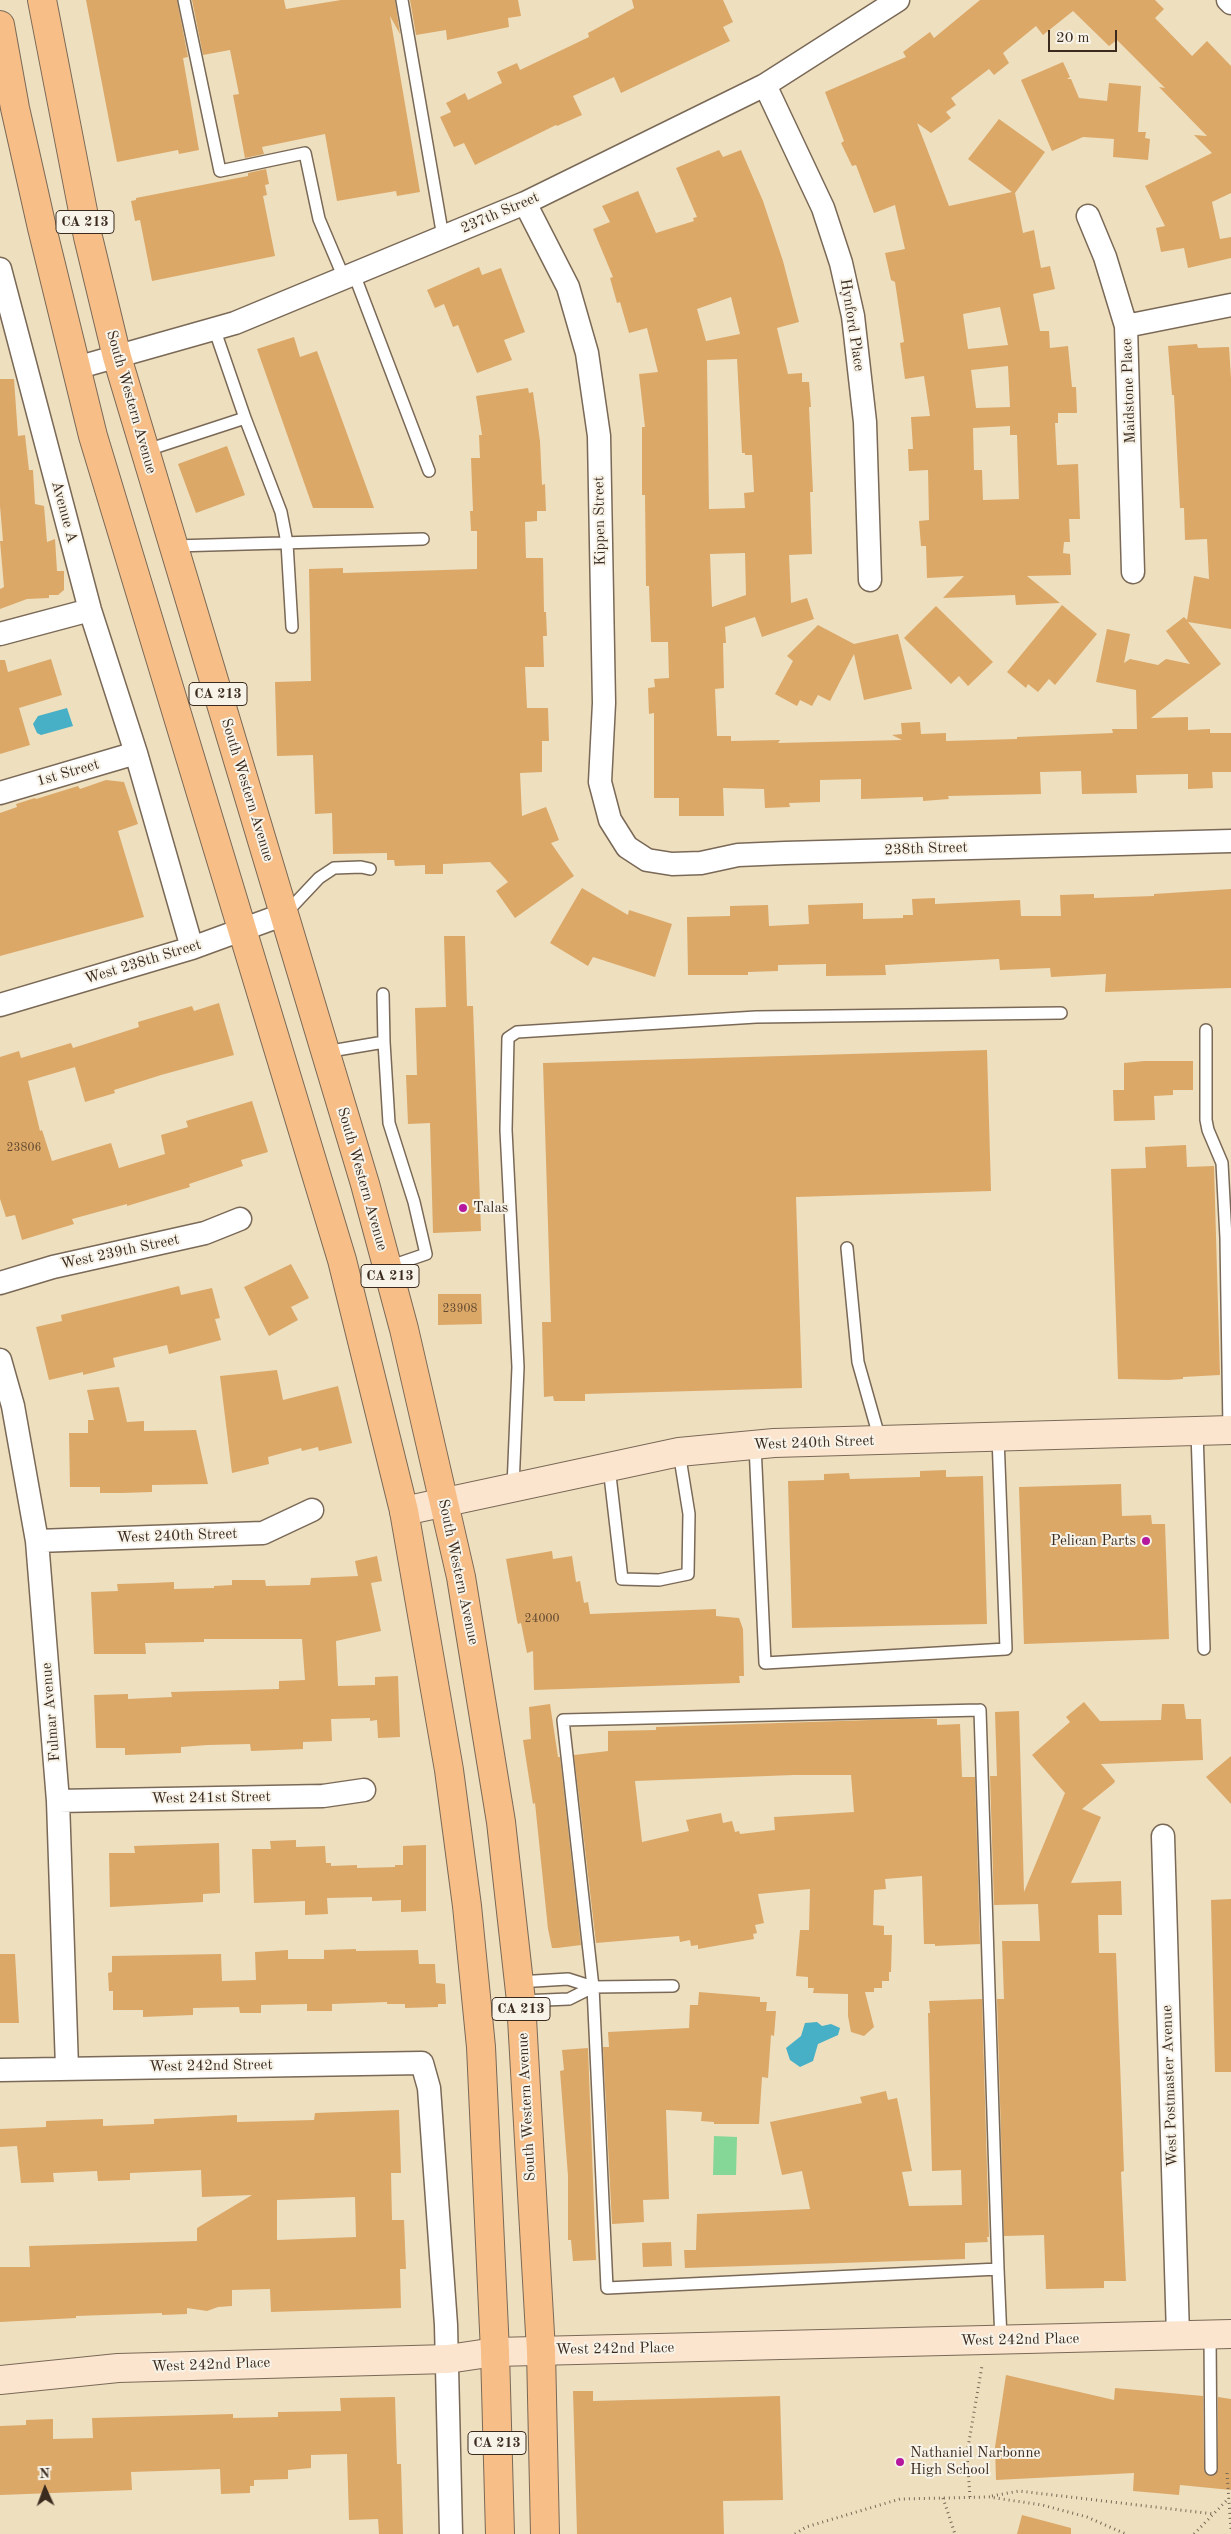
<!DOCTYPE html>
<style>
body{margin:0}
#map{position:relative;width:1231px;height:2534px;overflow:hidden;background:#eedfbf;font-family:"Old Standard TT",serif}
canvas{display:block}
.north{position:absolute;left:20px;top:2464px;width:50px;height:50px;-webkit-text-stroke:4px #f7f3e8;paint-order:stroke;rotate:358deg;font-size:14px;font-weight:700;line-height:20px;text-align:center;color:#3b2a1e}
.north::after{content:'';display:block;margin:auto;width:18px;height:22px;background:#3b2a1e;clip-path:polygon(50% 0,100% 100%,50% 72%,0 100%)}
.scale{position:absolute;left:1048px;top:30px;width:69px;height:22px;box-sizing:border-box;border:2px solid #3b2a1e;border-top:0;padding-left:6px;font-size:15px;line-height:18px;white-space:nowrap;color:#3b2a1e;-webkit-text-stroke:4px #f7f3e8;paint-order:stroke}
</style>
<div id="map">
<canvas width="1231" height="2534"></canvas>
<div class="north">N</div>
<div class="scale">20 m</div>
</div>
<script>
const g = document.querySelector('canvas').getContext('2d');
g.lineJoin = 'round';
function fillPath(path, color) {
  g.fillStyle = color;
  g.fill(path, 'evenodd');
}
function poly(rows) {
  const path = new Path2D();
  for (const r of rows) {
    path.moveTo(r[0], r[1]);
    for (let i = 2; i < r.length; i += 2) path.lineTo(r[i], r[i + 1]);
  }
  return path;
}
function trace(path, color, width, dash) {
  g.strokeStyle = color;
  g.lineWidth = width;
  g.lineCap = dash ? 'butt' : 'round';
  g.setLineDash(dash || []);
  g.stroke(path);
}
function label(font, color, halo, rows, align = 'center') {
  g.font = font + ' "Old Standard TT",serif';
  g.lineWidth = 4;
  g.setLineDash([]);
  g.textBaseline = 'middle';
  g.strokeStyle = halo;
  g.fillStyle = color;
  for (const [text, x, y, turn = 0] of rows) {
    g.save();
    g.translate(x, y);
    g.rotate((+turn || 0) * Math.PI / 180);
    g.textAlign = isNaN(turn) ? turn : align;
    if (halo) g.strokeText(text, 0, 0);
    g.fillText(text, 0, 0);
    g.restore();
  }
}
fillPath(poly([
 [714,2136,737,2137,736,2175,713,2175]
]), '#85d798');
fillPath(poly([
 [67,708,73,726,41,735,37,733,33,724,38,716],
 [817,2022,822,2026,831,2024,840,2028,838,2035,818,2044,813,2061,800,2067,790,2060,786,2048,801,2036,805,2023]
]), '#47b0c6');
fillPath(poly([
 [86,0,177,0,188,57,183,58,199,150,179,154,178,150,117,162],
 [192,0,284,0,286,9,341,0,395,0,400,34,390,16,420,192,397,196,396,191,337,201,325,134,262,147,264,154,245,158,233,95,239,94,230,50,203,55],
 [410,0,518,0,521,16,508,18,509,27,447,40,446,30,416,35],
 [632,0,723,0,733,22,723,27,730,41,621,93,614,77,573,96,582,115,557,126,556,125,475,165,464,143,454,147,440,117,451,112,446,103,465,93,468,100,502,83,497,72,517,63,520,70,589,37,588,33,634,8],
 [980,0,1155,0,1164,9,1155,18,1192,56,1207,41,1231,66,1231,193,1212,202,1220,239,1231,237,1231,258,1188,268,1184,248,1161,252,1156,228,1165,226,1145,186,1212,153,1194,135,1207,136,1159,87,1165,88,1117,40,1109,46,1073,11,1043,35,1036,26,1003,53,1009,63,994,75,989,69,951,98,956,105,946,112,951,118,931,133,917,123,949,206,1012,192,968,159,999,119,1045,152,1015,193,1023,233,1034,230,1041,268,1050,266,1055,289,1033,294,1040,331,1049,331,1050,348,1068,346,1072,387,1076,387,1077,413,1058,413,1058,423,1055,423,1057,465,1078,464,1080,519,1069,519,1070,542,1064,542,1063,553,1070,554,1071,575,1027,576,1060,603,1016,605,1015,595,943,598,964,576,927,578,926,546,921,546,919,521,929,520,928,470,909,471,908,449,913,449,911,417,930,416,924,376,905,379,900,343,904,342,895,282,891,280,885,253,905,249,895,205,874,213,856,165,852,166,841,143,844,141,825,92,906,57,903,52,911,46,930,32,934,38],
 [1000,307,1008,345,968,349,963,314],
 [1008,366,1010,407,976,408,971,370],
 [1010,426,1010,435,1017,435,1019,499,983,500,982,470,974,470,973,428],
 [1063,62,1070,77,1067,79,1071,79,1079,98,1107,101,1109,83,1141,86,1138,132,1146,132,1145,138,1150,139,1148,160,1113,157,1114,139,1083,137,1052,151,1021,80],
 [719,150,723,157,741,150,763,201,783,261,799,322,777,328,788,374,802,373,802,382,809,382,811,407,809,407,813,492,810,492,812,554,789,555,791,603,807,598,814,619,762,637,755,617,725,627,726,643,723,643,724,688,715,689,717,736,731,736,731,741,780,740,778,743,902,740,892,735,902,734,901,723,920,722,921,734,946,733,946,741,1017,739,1017,737,1113,733,1112,729,1137,729,1136,690,1096,682,1107,629,1130,634,1124,663,1130,659,1158,665,1166,659,1190,664,1166,631,1184,617,1187,620,1194,576,1209,579,1207,539,1185,540,1184,508,1180,508,1174,395,1172,395,1168,346,1197,344,1198,348,1229,347,1231,378,1231,629,1188,622,1221,664,1151,718,1188,717,1188,730,1210,729,1210,733,1231,733,1231,772,1212,772,1213,788,1188,789,1188,774,1136,775,1137,793,1082,794,1081,771,1040,772,1041,794,948,796,949,799,923,801,923,797,861,799,861,779,820,780,820,802,789,803,790,807,765,808,764,789,723,788,724,816,679,816,679,798,654,798,654,713,649,714,648,688,655,687,654,679,669,678,668,642,651,642,649,586,646,586,645,495,642,495,642,427,645,427,639,374,658,372,647,328,629,333,620,302,617,303,610,278,613,277,593,229,610,222,602,206,638,191,656,233,694,221,693,218,697,217,676,168],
 [731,297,740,334,706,341,697,309],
 [737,359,742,453,745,453,745,455,752,455,754,492,744,493,745,508,709,509,707,360],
 [745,553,746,595,712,607,710,554],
 [266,169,269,184,265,185,267,195,263,196,275,256,152,281,140,220,135,221,131,201,136,200,136,198,248,176,248,173],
 [479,267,482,275,501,268,525,332,504,340,512,360,477,373,458,325,453,327,444,304,435,308,427,290],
 [294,337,300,357,317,351,374,508,313,508,257,349],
 [0,379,14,379,18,436,25,435,29,470,33,470,35,504,44,506,47,542,55,539,57,571,64,571,64,590,58,595,49,595,49,598,27,599,0,609,0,589,4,587,0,541,3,541,0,506],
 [528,388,529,393,533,392,540,441,542,485,545,484,546,511,537,511,537,521,525,522,526,558,543,558,544,612,546,612,547,636,543,636,544,667,525,667,527,708,548,708,549,741,542,741,542,772,520,773,522,816,546,807,559,840,551,843,574,876,515,918,496,891,508,882,490,862,443,864,443,874,425,874,425,865,395,866,394,860,387,860,387,853,333,854,332,813,315,814,313,755,277,756,275,682,311,681,309,569,343,568,343,573,477,569,477,531,471,531,470,511,473,511,471,458,480,458,479,435,482,435,476,396],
 [227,446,245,495,196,513,178,464],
 [1062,605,1097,634,1055,685,1049,679,1038,692,1028,684,1026,688,1007,672],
 [936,606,993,662,968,686,959,676,951,684,904,638],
 [818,625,854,644,898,634,912,689,864,700,854,654,830,701,818,695,812,706,800,700,797,706,775,694,793,661,787,656],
 [51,659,62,695,19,708,30,745,0,754,0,660,5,660,8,672],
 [106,780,124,782,138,824,118,831,144,917,0,956,0,813,17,807,16,804,35,798,36,799,78,786,80,789],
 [582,888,628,915,629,910,672,924,655,977,593,957,588,966,550,943],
 [1231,889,1231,988,1105,992,1106,974,1051,977,1050,968,1000,970,999,959,885,965,886,975,826,976,826,964,778,965,778,971,748,972,748,975,688,975,687,917,730,916,730,906,768,905,769,926,809,924,808,905,863,903,863,919,903,918,903,915,913,915,912,899,935,898,935,904,1020,900,1021,916,1061,916,1060,895,1094,894,1094,898,1154,896,1154,894],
 [444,936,465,936,467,1006,473,1006,481,1231,433,1233,430,1123,408,1124,406,1075,417,1075,415,1008,446,1007],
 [219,1003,234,1055,161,1075,114,1090,115,1093,85,1102,75,1067,28,1081,40,1131,42,1130,52,1161,111,1143,119,1168,165,1154,161,1135,188,1127,186,1121,252,1101,268,1152,241,1160,243,1166,189,1184,190,1187,127,1206,127,1204,72,1219,74,1224,22,1240,15,1215,6,1217,0,1199,0,1057,19,1051,21,1058,71,1043,73,1048,139,1027,138,1022,192,1006,194,1011],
 [987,1050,991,1191,796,1197,802,1388,585,1394,585,1401,554,1401,553,1396,544,1397,542,1322,551,1322,543,1063],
 [1144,1061,1193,1061,1193,1090,1173,1090,1173,1095,1154,1096,1155,1120,1114,1121,1113,1090,1124,1090,1124,1063],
 [1186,1145,1187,1167,1214,1166,1220,1375,1183,1377,1183,1379,1168,1380,1118,1379,1111,1169,1146,1168,1145,1147],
 [291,1264,309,1298,291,1307,298,1320,269,1336,244,1287],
 [179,1286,181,1295,212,1288,220,1318,215,1319,221,1340,169,1354,167,1345,113,1358,115,1367,83,1375,83,1372,49,1380,36,1327,62,1321,61,1315],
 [438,1294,481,1294,482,1324,438,1325],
 [277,1370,283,1400,338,1386,352,1443,319,1451,318,1447,302,1451,301,1448,268,1457,269,1464,232,1473,220,1376],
 [119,1387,127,1422,144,1421,144,1431,196,1430,208,1484,152,1485,152,1492,121,1493,100,1493,100,1487,70,1487,69,1433,88,1433,88,1420,94,1420,87,1390],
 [946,1470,946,1477,983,1476,987,1624,792,1628,788,1481,824,1480,824,1474,849,1473,850,1479,920,1477,920,1471],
 [1121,1484,1122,1516,1151,1515,1152,1524,1165,1524,1169,1639,1024,1644,1019,1487],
 [552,1551,553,1559,572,1556,576,1582,580,1581,584,1603,588,1602,590,1614,716,1609,716,1616,739,1618,743,1629,744,1676,739,1676,740,1683,534,1690,533,1651,527,1653,521,1623,518,1624,517,1621,506,1559],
 [377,1556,382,1581,371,1583,381,1631,336,1641,338,1686,375,1685,375,1677,398,1676,400,1737,378,1738,377,1720,370,1721,370,1718,331,1719,332,1741,303,1742,303,1749,251,1751,250,1744,207,1745,181,1747,181,1753,125,1755,125,1748,96,1748,94,1695,128,1694,128,1699,172,1697,171,1692,279,1689,279,1681,305,1680,302,1639,204,1639,204,1642,145,1643,146,1654,94,1654,91,1592,118,1591,117,1584,151,1583,174,1582,174,1589,214,1588,214,1586,232,1585,232,1580,265,1580,266,1586,310,1585,311,1578,358,1576,355,1561],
 [1084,1702,1100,1721,1161,1720,1162,1704,1184,1704,1186,1719,1201,1719,1203,1760,1101,1764,1115,1781,1114,1783,1082,1809,1101,1817,1071,1883,1121,1881,1122,1915,1098,1915,1099,1953,1116,1953,1124,2171,1121,2172,1126,2281,1104,2281,1104,2288,1046,2289,1044,2235,1004,2236,997,1999,1004,1999,1002,1941,1040,1941,1038,1904,994,1905,990,1776,997,1776,995,1712,1019,1711,1024,1892,1065,1793,1032,1755,1070,1722,1066,1717],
 [550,1704,558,1757,560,1757,581,1945,557,1948,552,1948,548,1929,535,1803,533,1804,523,1740,531,1739,529,1707],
 [902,1719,937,1719,937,1725,960,1724,962,1777,975,1777,980,1944,935,1946,935,1944,924,1944,922,1876,885,1879,886,1889,874,1890,873,1925,884,1926,884,1935,892,1935,891,1972,889,1972,889,1981,882,1981,882,1988,874,1988,874,1992,865,1992,874,2027,864,2036,851,2032,848,2016,848,1994,813,1993,814,1988,808,1988,808,1977,796,1976,800,1930,809,1930,810,1889,758,1894,764,1923,755,1925,757,1933,753,1934,754,1939,698,1949,698,1945,691,1946,690,1940,680,1942,679,1936,596,1943,574,1755,608,1751,608,1731,656,1730,656,1727],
 [794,1775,851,1775,854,1812,774,1817,775,1830,740,1834,739,1831,735,1832,732,1821,723,1823,721,1813,686,1820,689,1831,642,1842,635,1781],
 [1231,1756,1231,1804,1206,1777],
 [296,1840,296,1847,325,1846,326,1863,331,1863,331,1866,357,1865,357,1868,395,1867,395,1865,403,1865,403,1846,426,1845,426,1911,401,1912,401,1900,372,1901,372,1897,327,1898,328,1914,305,1915,305,1901,254,1903,252,1849,271,1849,270,1841],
 [219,1843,220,1893,203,1894,203,1902,110,1907,109,1853,135,1853,134,1846],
 [1231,1899,1231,2072,1215,2072,1211,1900],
 [356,1949,356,1951,418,1950,419,1964,435,1964,436,1983,445,1984,446,2004,438,2004,438,2007,405,2008,405,2004,387,2004,387,2002,332,2004,332,2011,307,2011,307,2004,261,2005,261,2013,240,2013,239,2007,193,2008,193,2015,143,2017,143,2010,113,2010,113,1991,109,1991,108,1973,112,1972,112,1956,221,1954,222,1981,256,1980,255,1952,288,1950,288,1959,324,1959,324,1950],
 [0,1954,15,1954,19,2023,0,2023],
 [699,1992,760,1997,760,2002,767,2002,766,2011,776,2011,774,2036,771,2035,768,2078,762,2077,759,2124,714,2124,714,2122,701,2121,702,2112,666,2110,669,2199,643,2200,644,2222,612,2224,603,2047,609,2047,608,2032,689,2028,690,2005,698,2005],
 [982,1999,989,2237,987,2237,988,2242,965,2243,965,2259,685,2268,684,2250,696,2250,697,2214,810,2209,802,2171,782,2175,770,2122,862,2103,860,2097,886,2091,888,2100,897,2098,912,2171,902,2172,909,2206,962,2205,961,2170,932,2171,928,2013,930,2013,929,2001],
 [588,2048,596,2260,573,2261,571,2240,568,2240,568,2176,560,2071,564,2070,562,2050],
 [399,2110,401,2173,391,2173,392,2220,404,2220,406,2269,400,2269,401,2308,271,2312,270,2289,232,2290,232,2306,218,2307,207,2311,187,2308,187,2314,162,2315,162,2313,76,2316,76,2318,0,2322,0,2267,30,2267,29,2246,197,2241,197,2228,252,2195,202,2197,201,2170,130,2173,130,2180,98,2181,97,2171,53,2173,54,2182,21,2183,17,2146,0,2147,0,2129,46,2127,46,2121,103,2119,103,2126,154,2124,154,2119,237,2115,237,2122,314,2120,315,2113],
 [355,2197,356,2237,277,2240,277,2200],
 [671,2242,672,2266,643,2267,642,2243],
 [1006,2375,1114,2400,1115,2388,1203,2396,1204,2469,1205,2473,1211,2476,1215,2475,1218,2469,1218,2397,1231,2399,1231,2490,1180,2485,1179,2495,1133,2491,1134,2473,996,2480,995,2447],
 [573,2391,593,2391,593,2401,780,2396,783,2500,723,2501,724,2534,577,2534],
 [395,2397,397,2464,401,2464,403,2534,379,2534,378,2519,349,2520,347,2454,311,2455,311,2468,288,2470,288,2479,254,2480,254,2486,250,2486,250,2493,221,2494,220,2469,131,2472,132,2490,0,2495,0,2426,26,2425,26,2420,53,2419,53,2439,93,2438,92,2418,233,2414,233,2418,278,2417,278,2412,341,2411,340,2398],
 [1022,2515,1071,2528,1071,2534,1017,2534]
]), '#dba868');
const lane = poly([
 [184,0,220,171,305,153,319,219,344,278],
 [402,0,443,237],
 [354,274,429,471],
 [214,328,245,418],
 [144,451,245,418,281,512,287,543,292,627],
 [174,546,423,539],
 [286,913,319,878,334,868,361,867,370,869],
 [383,994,384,1042],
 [1206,1030,1206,1120,1208,1130,1222,1163,1226,1238,1229,1430],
 [325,1052,384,1042,389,1123,414,1202,426,1254,388,1267],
 [847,1248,858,1362,880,1440],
 [1197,1431,1204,1649],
 [755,1445,765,1663,1006,1649,998,1437],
 [609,1467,622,1579,659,1580,688,1574,689,1514,679,1452],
 [513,1487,518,1367,506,1130,508,1038,517,1032,756,1017,1061,1013],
 [980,1710,998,2269,607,2288,593,1987,563,1720,980,1710],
 [518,1982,568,1979,593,1987,673,1986],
 [521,2001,569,1999,593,1987],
 [998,2269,1001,2340],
 [1210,2335,1211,2469]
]);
const street = poly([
 [1228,0,1231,3],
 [765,85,823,208,841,263,853,316,865,422,870,580],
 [525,203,568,287,587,353,599,436,604,703,600,782,610,820,627,847,647,860,672,864,701,863,738,855,785,853,1231,841],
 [1088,216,1105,257,1126,326,1133,572],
 [0,269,90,610,136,753,192,948],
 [1126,326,1231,305],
 [76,368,235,323,525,203,765,85,898,0],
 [0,634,90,610],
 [0,793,136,753],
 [0,1005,192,948,285,914],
 [0,1283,53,1267,205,1233,240,1219],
 [0,1360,13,1406,37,1541,58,1801,67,2068],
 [37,1541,263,1533,312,1510],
 [58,1801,323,1796,364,1790],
 [1163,1836,1178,2336],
 [0,2070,422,2063,429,2088,446,2325,451,2534]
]);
const secondary = poly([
 [404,1511,679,1452,774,1443,1231,1430],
 [0,2380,118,2368,448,2359,495,2352,1231,2334]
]);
const primary = poly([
 [42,0,88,237,117,357,365,1184,404,1329,461,1577,501,1822,521,2001,541,2351,545,2534],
 [0,25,15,108,42,228,93,436,342,1260,404,1511,449,1770,467,1906,481,2047,495,2352,500,2534]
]);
trace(lane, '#7a6956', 14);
trace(street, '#7a6956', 25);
trace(secondary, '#7a6956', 30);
trace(primary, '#7a6956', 30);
trace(poly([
 [1227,2473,1231,2530],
 [992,2496,1019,2491,1214,2514],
 [970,2497,967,2453,982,2366],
 [943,2498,955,2534],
 [795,2534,806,2527,900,2499,989,2497,1042,2505,1087,2517,1126,2534],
 [1194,2534,1229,2498]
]), '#7a6956', 3, [1, 4]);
trace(lane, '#fff', 11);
trace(street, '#fff', 22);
trace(secondary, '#fce5cf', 28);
trace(primary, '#f7be87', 28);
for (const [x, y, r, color] of [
 [463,1208,5,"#b5179e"],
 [1146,1541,5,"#b5179e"],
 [900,2462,5,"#b5179e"]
]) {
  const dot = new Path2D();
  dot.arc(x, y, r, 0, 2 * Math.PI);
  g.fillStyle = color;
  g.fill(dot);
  trace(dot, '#f7f3e8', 2);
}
label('12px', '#634a30', null, [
 ["23806",24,1148],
 ["23908",460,1309],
 ["24000",542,1619]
]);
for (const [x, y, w] of [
 [85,222,58],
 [218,694,58],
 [390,1276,58],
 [521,2009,58],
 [497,2443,58]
]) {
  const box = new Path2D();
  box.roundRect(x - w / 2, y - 11.5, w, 23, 4);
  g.fillStyle = '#f7f3e8';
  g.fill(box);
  trace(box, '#3b2a1e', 1);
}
label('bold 14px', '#3b2a1e', null, [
 ["CA 213",85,222],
 ["CA 213",218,694],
 ["CA 213",390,1276],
 ["CA 213",521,2009],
 ["CA 213",497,2443]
]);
label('15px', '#3b2a1e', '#f7f3e8', [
 ["237th Street",500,213,-23],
 ["Hynford Place",852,325,81],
 ["Maidstone Place",1129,391,-92],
 ["South Western Avenue",131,402,74],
 ["Avenue A",64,512,75],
 ["Kippen Street",600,521,-91],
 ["1st Street",68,773,-16],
 ["South Western Avenue",247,790,73],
 ["238th Street",926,849,-2],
 ["West 238th Street",143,962,-17],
 ["South Western Avenue",362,1179,74],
 ["West 239th Street",120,1252,-12],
 ["West 240th Street",814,1443,-2],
 ["West 240th Street",177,1536,-2],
 ["South Western Avenue",458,1572,78],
 ["Fulmar Avenue",51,1712,-95],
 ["West 241st Street",211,1798,-1],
 ["West 242nd Street",211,2066,-1],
 ["West Postmaster Avenue",1170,2086,-92],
 ["South Western Avenue",527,2107,-93],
 ["West 242nd Place",1020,2340,-1],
 ["West 242nd Place",615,2349,-1],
 ["West 242nd Place",211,2365,-2]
]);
label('15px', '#3b2a1e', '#f7f3e8', [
 ["Talas",473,1208],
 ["Pelican Parts",1136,1541,"right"],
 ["Nathaniel Narbonne",910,2453],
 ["High School",910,2470]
], 'left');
</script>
